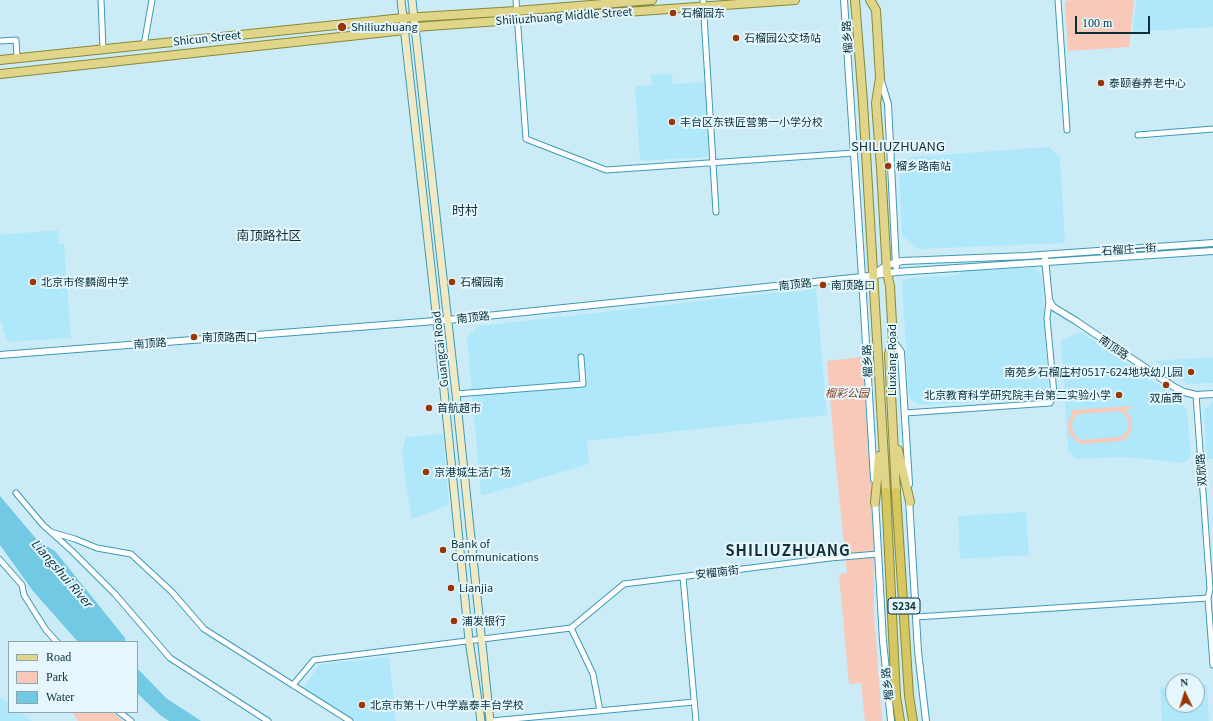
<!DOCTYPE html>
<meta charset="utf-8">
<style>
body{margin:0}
#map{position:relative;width:1213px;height:721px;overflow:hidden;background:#cbecf7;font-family:Georgia,serif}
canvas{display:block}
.legend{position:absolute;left:8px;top:641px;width:130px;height:72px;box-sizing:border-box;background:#e5f6fc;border:1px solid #8da7af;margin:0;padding:5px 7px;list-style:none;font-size:12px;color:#08313c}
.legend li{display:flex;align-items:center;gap:8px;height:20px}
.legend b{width:20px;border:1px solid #8da7af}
.north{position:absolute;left:1165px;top:673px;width:40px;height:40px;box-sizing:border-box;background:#e5f6fc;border:1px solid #8da7af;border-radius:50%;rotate:356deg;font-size:11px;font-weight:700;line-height:16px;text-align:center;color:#08313c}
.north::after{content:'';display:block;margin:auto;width:14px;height:18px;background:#9a3603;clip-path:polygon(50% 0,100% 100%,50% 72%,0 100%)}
.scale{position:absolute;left:1075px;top:16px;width:75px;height:18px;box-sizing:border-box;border:2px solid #08313c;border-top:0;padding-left:5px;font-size:12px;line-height:14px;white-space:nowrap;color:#08313c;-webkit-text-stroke:3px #e5f6fc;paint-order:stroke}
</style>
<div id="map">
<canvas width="1213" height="721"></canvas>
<ul class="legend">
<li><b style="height:5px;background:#e0d588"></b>Road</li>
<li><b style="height:11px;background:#f8c9b8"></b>Park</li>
<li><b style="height:11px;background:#72c9e4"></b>Water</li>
</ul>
<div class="north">N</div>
<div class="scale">100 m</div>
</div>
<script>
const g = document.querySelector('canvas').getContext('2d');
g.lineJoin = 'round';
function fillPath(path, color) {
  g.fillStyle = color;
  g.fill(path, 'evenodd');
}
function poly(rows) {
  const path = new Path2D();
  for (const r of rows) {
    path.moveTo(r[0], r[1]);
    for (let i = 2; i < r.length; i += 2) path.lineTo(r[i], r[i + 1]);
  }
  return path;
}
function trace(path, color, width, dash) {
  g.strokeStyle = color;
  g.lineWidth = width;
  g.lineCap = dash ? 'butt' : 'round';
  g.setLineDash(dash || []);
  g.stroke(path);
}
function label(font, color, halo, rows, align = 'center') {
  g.font = font + ' Georgia,"Noto Sans SC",serif';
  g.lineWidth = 4;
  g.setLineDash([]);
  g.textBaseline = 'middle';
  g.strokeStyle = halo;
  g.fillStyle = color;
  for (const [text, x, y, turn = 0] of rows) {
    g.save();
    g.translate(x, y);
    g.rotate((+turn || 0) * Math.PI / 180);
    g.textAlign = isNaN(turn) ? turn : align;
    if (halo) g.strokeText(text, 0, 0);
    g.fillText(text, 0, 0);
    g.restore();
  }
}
fillPath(poly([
 [1136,0,1213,0,1213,27,1133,32],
 [672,74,673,84,705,82,709,157,640,161,635,86,652,85,651,75],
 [1049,147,1060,157,1065,243,917,249,902,235,899,169,910,157],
 [58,230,59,244,64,244,71,338,7,342,0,319,0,235],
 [1035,267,1042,277,1049,398,920,405,911,400,909,397,902,284,903,281,912,278,956,275,966,271],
 [816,288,827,415,587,441,589,464,481,496,467,338,478,326],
 [1081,332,1168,391,1187,410,1191,456,1184,463,1123,457,1076,459,1068,451,1061,340],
 [1213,357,1213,383,1187,384,1154,361],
 [1213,401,1213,459,1207,459,1204,410],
 [443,434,449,505,412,519,405,478,402,452,405,440,407,437],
 [1026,512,1029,555,960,559,958,516],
 [389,657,396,721,356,721,303,689,319,665,334,663],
 [1207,684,1209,721,1162,721,1160,687,1173,686,1173,705,1197,705,1197,685],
 [0,697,9,704,9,712,20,712,32,721,0,721]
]), '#b0e8fb');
fillPath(poly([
 [1069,0,1134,0,1129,47,1068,51,1065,2],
 [862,357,870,470,874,564,874,615,882,721,865,721,861,683,849,684,839,574,847,573,835,456,827,361],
 [1131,406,1131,409,1125,410,1131,418,1132,428,1129,435,1124,440,1120,441,1082,444,1076,441,1069,434,1068,424,1070,417,1073,414,1071,414,1071,410],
 [1119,411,1124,414,1129,422,1127,431,1121,437,1081,440,1076,437,1073,433,1072,424,1074,418,1079,414],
 [72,712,112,712,123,721,78,721]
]), '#f8c9b8');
fillPath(poly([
 [0,496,38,541,55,551,125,638,125,642,78,642,33,591,0,545],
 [137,668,166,698,201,721,169,721,160,715,137,693]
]), '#72c9e4');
const minor = poly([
 [101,0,103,49],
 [516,0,526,139,606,170,854,153],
 [703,0,716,212],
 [1058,0,1067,130],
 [0,41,16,40,17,58],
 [144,45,152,0],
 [1138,135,1213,129],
 [456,394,583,384,581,357],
 [1196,395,1210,589,1208,598,1213,665],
 [905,413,1050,403,1054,394,1047,318,1049,302],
 [16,493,43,525,72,551,115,594,170,658,268,721],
 [51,532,75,539,97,548,131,554,172,592,204,629,350,721],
 [0,560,22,585,24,595,46,630,57,642],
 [683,577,696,721],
 [916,617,1208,598],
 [571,628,624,584,830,558,878,554],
 [293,685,314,660,571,628,593,674,600,711],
 [119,712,131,721],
 [491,721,694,702]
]);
const tertiary = poly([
 [844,0,862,277,874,479],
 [881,81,888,104,896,266],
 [1045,258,1049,300,1053,307,1076,321,1174,387,1184,392,1196,395,1213,394],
 [874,274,887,265,902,261,1026,256,1213,243],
 [893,341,901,352,909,484],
 [0,355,448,320,862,277,896,272,1213,251],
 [875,499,883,641,891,721],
 [909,499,918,651,926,721]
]);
const secondary = poly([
 [401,0,437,321,469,640,481,721],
 [412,0,456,394,490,721]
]);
const primary = poly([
 [855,0,863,102,886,492],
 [870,0,876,10,880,78,876,103,881,168,887,273,890,286,893,341,889,354,896,492],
 [0,60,403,18,516,11,652,0],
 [0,74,405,30,415,27,795,0],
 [898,450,910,502],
 [875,503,879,456]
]);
const trunk = poly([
 [886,492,896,696,900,721],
 [896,492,909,696,913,721]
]);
trace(minor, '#3d9ab5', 7);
trace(tertiary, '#3d9ab5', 8);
trace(secondary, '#3d9ab5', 9);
trace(primary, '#87893a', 10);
trace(trunk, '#87893a', 10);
trace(minor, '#fff', 5);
trace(tertiary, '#fff', 6);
trace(secondary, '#efeac4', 7);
trace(primary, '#e0d588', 8);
trace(trunk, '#d6c760', 8);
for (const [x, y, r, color] of [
 [673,13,4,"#9a3603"],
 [342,27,5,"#9a3603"],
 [736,38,4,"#9a3603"],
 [1101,83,4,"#9a3603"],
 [672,122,4,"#9a3603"],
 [888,166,4,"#9a3603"],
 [33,282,4,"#9a3603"],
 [452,282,4,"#9a3603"],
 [823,285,4,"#9a3603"],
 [194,337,4,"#9a3603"],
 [1191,372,4,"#9a3603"],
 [1166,385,4,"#9a3603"],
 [1119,395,4,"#9a3603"],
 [429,408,4,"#9a3603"],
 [426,472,4,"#9a3603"],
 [443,550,4,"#9a3603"],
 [451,588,4,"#9a3603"],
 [454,621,4,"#9a3603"],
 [362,705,4,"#9a3603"]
]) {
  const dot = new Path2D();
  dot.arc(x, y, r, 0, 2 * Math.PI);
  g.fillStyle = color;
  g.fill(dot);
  trace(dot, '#e5f6fc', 1.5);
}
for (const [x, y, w] of [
 [904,606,32]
]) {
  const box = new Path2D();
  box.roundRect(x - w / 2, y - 8, w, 16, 3);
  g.fillStyle = '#e5f6fc';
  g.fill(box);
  trace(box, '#08313c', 1);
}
label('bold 10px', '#08313c', null, [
 ["S234",904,606]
]);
label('11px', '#08313c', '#e5f6fc', [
 ["石榴园东",681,13],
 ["Shiliuzhuang",351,27],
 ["石榴园公交场站",744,38],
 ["泰颐春养老中心",1109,83],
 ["丰台区东铁匠营第一小学分校",680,122],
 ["榴乡路南站",896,166],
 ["北京市佟麟阁中学",41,282],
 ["石榴园南",460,282],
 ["南顶路口",831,285],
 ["南顶路西口",202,337],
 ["南苑乡石榴庄村0517-624地块幼儿园",1183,372,"right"],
 ["北京教育科学研究院丰台第二实验小学",1111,395,"right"],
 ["双庙西",1166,398,"center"],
 ["首航超市",437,408],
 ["京港城生活广场",434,472],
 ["Bank of",451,544],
 ["Communications",451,557],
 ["Lianjia",459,588],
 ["浦发银行",462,621],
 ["北京市第十八中学嘉泰丰台学校",370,705]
], 'left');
label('11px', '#08313c', '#e5f6fc', [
 ["Shiliuzhuang Middle Street",564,16,-4],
 ["榴乡路",847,37,-94],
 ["Shicun Street",207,38,-6],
 ["石榴庄一街",1129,249,-4],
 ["南顶路",795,284,-6],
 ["南顶路",473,317,-6],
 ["南顶路",150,343,-4],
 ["南顶路",1114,347,34],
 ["Guangcai Road",440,349,-96],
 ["Liuxiang Road",892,360,-90],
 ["榴乡路",867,361,-93],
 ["双欣路",1201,470,-94],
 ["安榴南街",717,572,-7],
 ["榴乡路",887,684,-96]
]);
label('italic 11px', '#8e3b18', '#e5f6fc', [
 ["榴彩公园",847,393]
]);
label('italic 12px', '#0c3541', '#e5f6fc', [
 ["Liangshui River",62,573,49]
]);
label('13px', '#14313a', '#e5f6fc', [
 ["SHILIUZHUANG",898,146],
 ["时村",465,210],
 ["南顶路社区",269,235]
]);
g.letterSpacing = '1px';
label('bold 15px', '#14313a', '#e5f6fc', [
 ["SHILIUZHUANG",788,550]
]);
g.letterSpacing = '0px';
</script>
